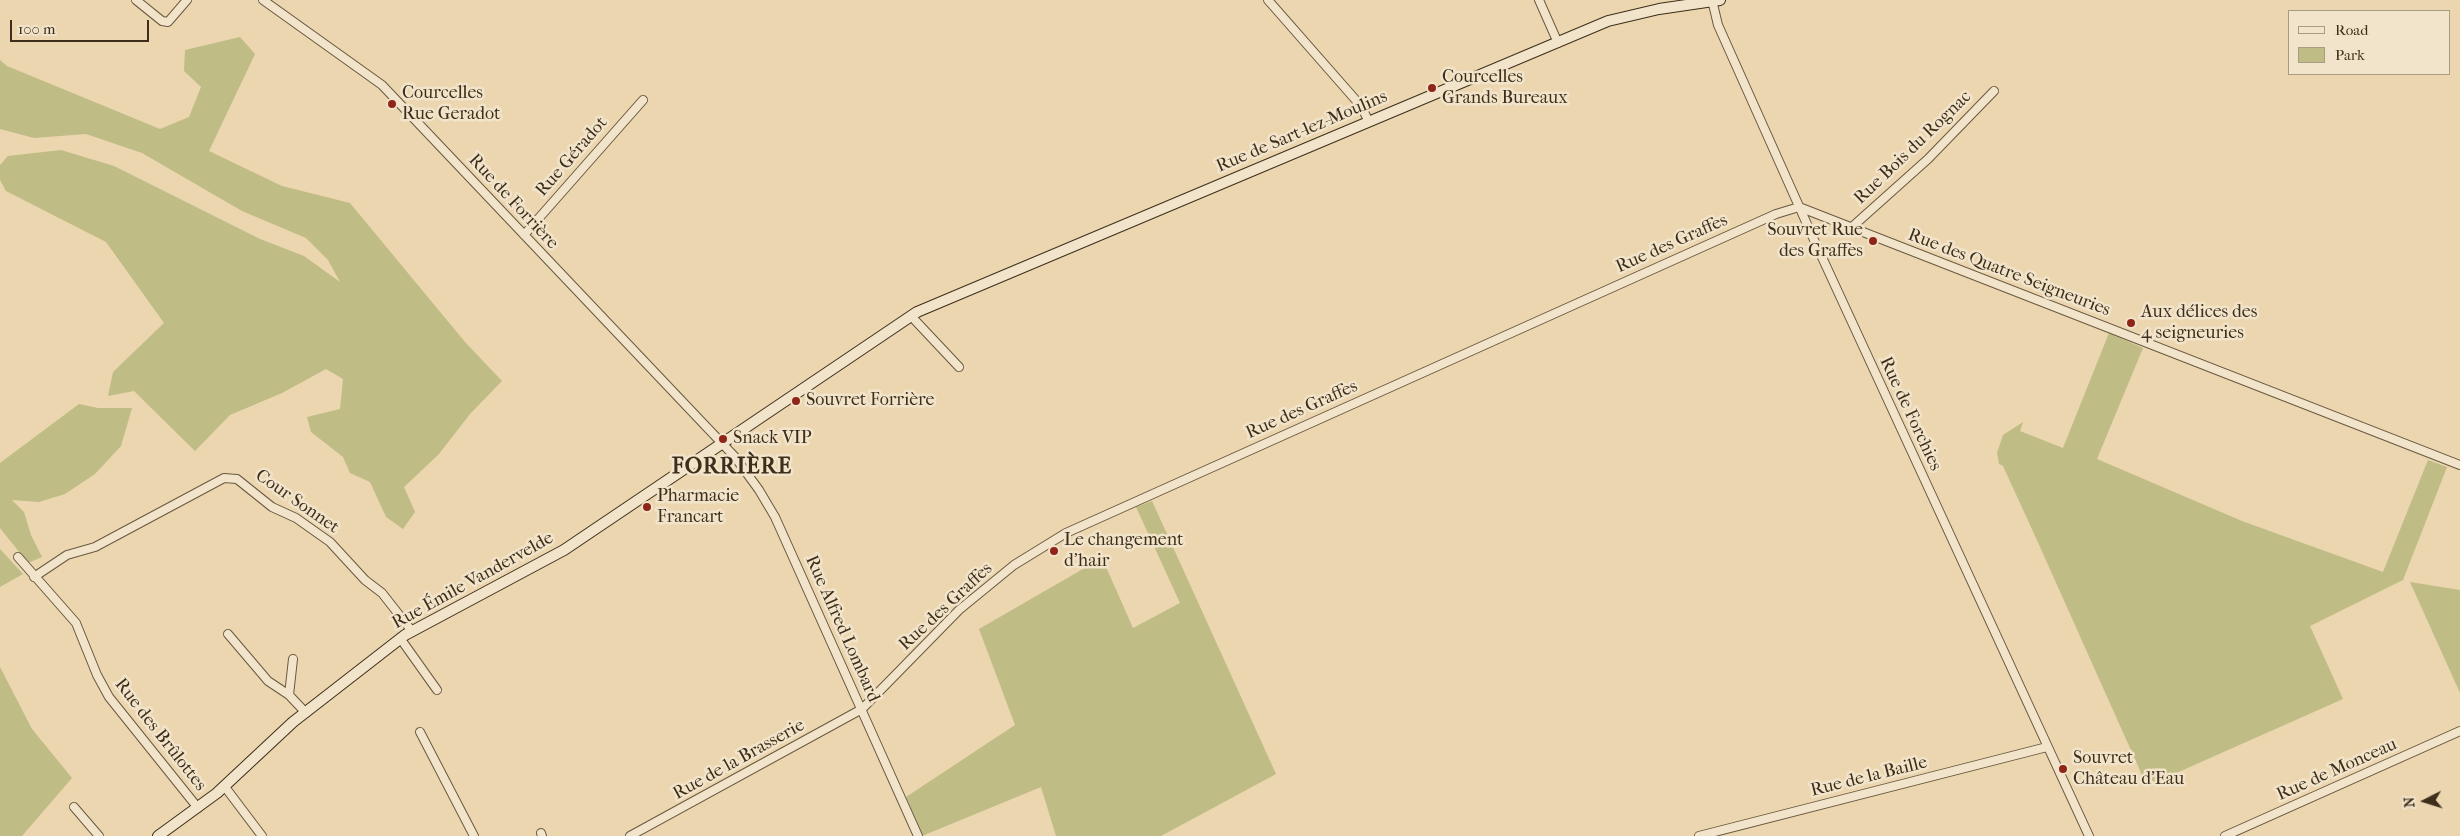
<!DOCTYPE html>
<meta charset="utf-8">
<style>
body{margin:0}
#map{position:relative;width:2460px;height:836px;overflow:hidden;background:#ebd6af;font-family:"IM FELL French Canon",serif}
canvas{display:block}
.legend{position:absolute;left:2288px;top:10px;width:162px;height:65px;box-sizing:border-box;background:#f2e4cb;border:1px solid #a99b84;margin:0;padding:6px 9px;list-style:none;font-size:15px;color:#3c2e1a}
.legend li{display:flex;align-items:center;gap:10px;height:25px}
.legend b{width:25px;border:1px solid #a99b84}
.north{position:absolute;left:2400px;top:776px;width:50px;height:50px;-webkit-text-stroke:4px #f2e4cb;paint-order:stroke;rotate:265deg;font-size:14px;font-weight:700;line-height:20px;text-align:center;color:#3c2e1a}
.north::after{content:'';display:block;margin:auto;width:18px;height:22px;background:#3c2e1a;clip-path:polygon(50% 0,100% 100%,50% 72%,0 100%)}
.scale{position:absolute;left:10px;top:20px;width:139px;height:22px;box-sizing:border-box;border:2px solid #3c2e1a;border-top:0;padding-left:6px;font-size:15px;line-height:18px;white-space:nowrap;color:#3c2e1a;-webkit-text-stroke:4px #f2e4cb;paint-order:stroke}
</style>
<div id="map">
<canvas width="2460" height="836"></canvas>
<ul class="legend">
<li><b style="height:6px;background:#f2e4cb"></b>Road</li>
<li><b style="height:14px;background:#bfbc85"></b>Park</li>
</ul>
<div class="north">N</div>
<div class="scale">100 m</div>
</div>
<script>
const g = document.querySelector('canvas').getContext('2d');
g.lineJoin = 'round';
function fillPath(path, color) {
  g.fillStyle = color;
  g.fill(path, 'evenodd');
}
function poly(rows) {
  const path = new Path2D();
  for (const r of rows) {
    path.moveTo(r[0], r[1]);
    for (let i = 2; i < r.length; i += 2) path.lineTo(r[i], r[i + 1]);
  }
  return path;
}
function trace(path, color, width, dash) {
  g.strokeStyle = color;
  g.lineWidth = width;
  g.lineCap = dash ? 'butt' : 'round';
  g.setLineDash(dash || []);
  g.stroke(path);
}
function label(font, color, halo, rows, align = 'center') {
  g.font = font + ' "IM FELL French Canon",serif';
  g.lineWidth = 5;
  g.setLineDash([]);
  g.textBaseline = 'middle';
  g.strokeStyle = halo;
  g.fillStyle = color;
  for (const [text, x, y, turn = 0] of rows) {
    g.save();
    g.translate(x, y);
    g.rotate((+turn || 0) * Math.PI / 180);
    g.textAlign = isNaN(turn) ? turn : align;
    if (halo) g.strokeText(text, 0, 0);
    g.fillText(text, 0, 0);
    g.restore();
  }
}
fillPath(poly([
 [240,37,255,54,209,151,282,186,350,203,465,342,502,381,470,414,439,454,404,487,415,512,403,529,386,517,370,482,350,473,343,457,311,432,307,417,340,409,343,379,326,369,282,393,230,415,195,451,134,391,108,396,113,372,164,323,106,242,6,191,0,180,0,165,8,156,61,150,114,166,260,239,304,256,340,282,328,260,306,238,242,211,142,153,86,134,34,138,0,129,0,60,7,66,160,129,189,117,201,87,184,71,185,50],
 [2109,333,2143,348,2097,459,2242,521,2383,572,2428,460,2447,467,2403,580,2310,626,2343,699,2147,786,2036,538,2003,466,1999,464,1997,453,2003,435,2023,422,2020,431,2063,448],
 [79,404,98,408,132,408,121,446,95,474,65,494,39,502,12,500,24,512,31,535,42,557,28,563,0,528,0,463],
 [1152,501,1276,774,1161,836,1056,836,1041,787,922,836,906,797,1015,725,979,629,1102,558,1133,628,1180,603,1136,507],
 [0,549,23,574,0,587],
 [2410,582,2460,590,2460,693],
 [0,667,32,729,72,778,22,836,0,836]
]), '#bfbc85');
const street = poly([
 [136,0,162,21,168,22,187,0],
 [263,0,382,85,735,457,759,490,775,517,918,836],
 [1268,0,1361,106,1369,122],
 [1539,0,1558,43],
 [1712,0,1718,25,1815,242,2089,836],
 [1799,207,2460,465],
 [1852,227,1928,159,1994,91],
 [524,235,643,100],
 [911,316,959,367],
 [18,557,76,623,97,675,109,697,198,808],
 [34,577,67,555,95,547,224,478,237,479,272,507,296,518,330,542,365,580,382,593,411,630],
 [228,634,268,681,289,695,306,713],
 [400,638,437,690],
 [289,695,293,659],
 [420,732,474,836],
 [225,787,262,836],
 [74,807,99,836],
 [541,833,542,836],
 [630,836,862,709,959,610,1014,565,1066,533,1776,214,1799,207],
 [1699,836,2047,747],
 [2225,836,2460,731]
]);
const secondary = poly([
 [158,836,217,793,293,722,405,635,564,550,917,312,1608,21,1659,9,1720,0]
]);
trace(street, '#68583f', 10);
trace(secondary, '#3c2e1a', 12);
trace(street, '#f2e4cb', 8);
trace(secondary, '#f2e4cb', 10);
for (const [x, y, r, color] of [
 [1432,88,5,"#8f2418"],
 [392,104,5,"#8f2418"],
 [1873,241,5,"#8f2418"],
 [2131,323,5,"#8f2418"],
 [796,401,5,"#8f2418"],
 [723,439,5,"#8f2418"],
 [647,507,5,"#8f2418"],
 [1054,551,5,"#8f2418"],
 [2063,769,5,"#8f2418"]
]) {
  const dot = new Path2D();
  dot.arc(x, y, r, 0, 2 * Math.PI);
  g.fillStyle = color;
  g.fill(dot);
  trace(dot, '#f2e4cb', 2);
}
label('18px', '#3c2e1a', '#f2e4cb', [
 ["Courcelles",1442,78],
 ["Grands Bureaux",1442,99],
 ["Courcelles",402,94],
 ["Rue Geradot",402,115],
 ["Souvret Rue",1863,231,"right"],
 ["des Graffes",1863,252,"right"],
 ["Aux délices des",2141,313],
 ["4 seigneuries",2141,334],
 ["Souvret Forrière",806,401],
 ["Snack VIP",733,439],
 ["Pharmacie",657,497],
 ["Francart",657,518],
 ["Le changement",1064,541],
 ["d'hair",1064,562],
 ["Souvret",2073,759],
 ["Château d'Eau",2073,780]
], 'left');
label('18px', '#3c2e1a', '#f2e4cb', [
 ["Rue de Sart-lez-Moulins",1302,132,-23],
 ["Rue Bois du Rognac",1913,148,-44],
 ["Rue Géradot",572,157,-49],
 ["Rue de Forrière",513,202,47],
 ["Rue des Graffes",1672,244,-24],
 ["Rue des Quatre Seigneuries",2009,273,21],
 ["Rue des Graffes",1302,410,-24],
 ["Rue de Forchies",1910,414,65],
 ["Cour Sonnet",297,502,35],
 ["Rue Émile Vandervelde",473,581,-29],
 ["Rue des Graffes",946,607,-43],
 ["Rue Alfred Lombard",842,629,66],
 ["Rue des Brûlottes",160,735,52],
 ["Rue de la Brasserie",739,760,-29],
 ["Rue de Monceau",2337,770,-24],
 ["Rue de la Baille",1869,777,-14]
]);
g.letterSpacing = '1px';
label('bold 22px', '#3c2e1a', '#f2e4cb', [
 ["FORRIÈRE",732,468]
]);
g.letterSpacing = '0px';
</script>
